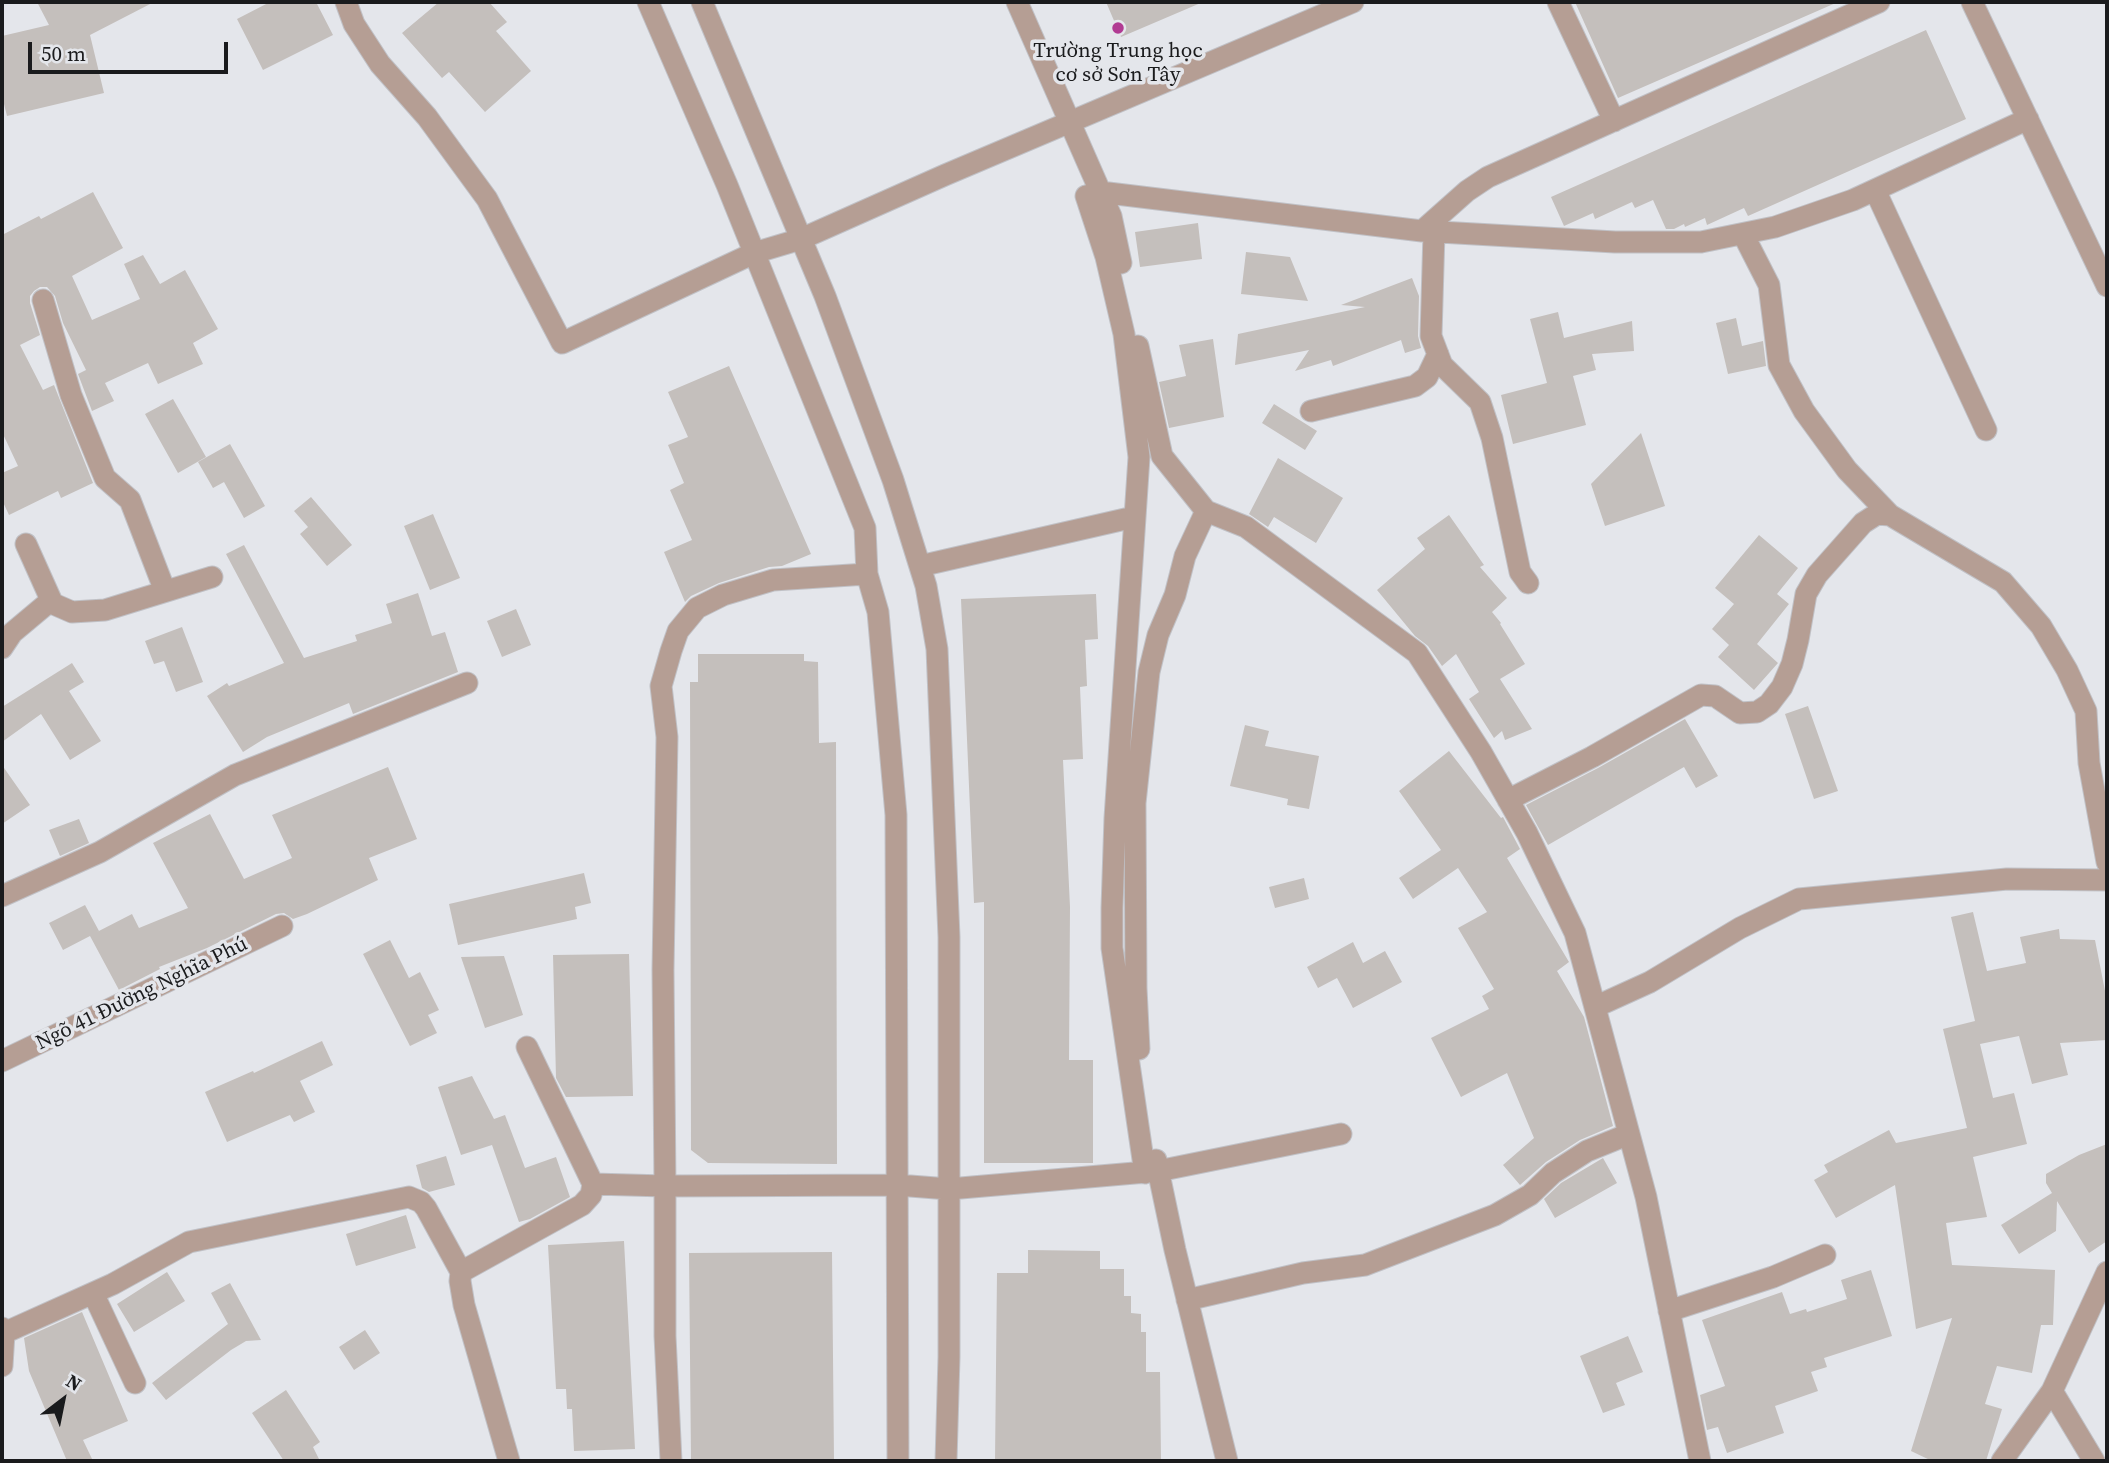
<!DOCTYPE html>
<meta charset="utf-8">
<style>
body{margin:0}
#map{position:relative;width:2109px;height:1463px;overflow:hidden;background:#e4e6eb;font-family:"Source Serif 4",serif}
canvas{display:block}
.frame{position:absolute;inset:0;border:4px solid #1a1b1d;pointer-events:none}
.north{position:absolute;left:28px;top:1365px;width:70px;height:70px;-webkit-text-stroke:5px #e4e6eb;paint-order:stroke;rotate:32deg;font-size:19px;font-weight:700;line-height:28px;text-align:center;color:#1a1b1d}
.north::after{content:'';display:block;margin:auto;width:24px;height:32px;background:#1a1b1d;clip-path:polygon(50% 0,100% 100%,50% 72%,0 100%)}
.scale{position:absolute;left:28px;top:42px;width:200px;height:32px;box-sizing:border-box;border:4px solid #1a1b1d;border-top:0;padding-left:9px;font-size:21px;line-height:24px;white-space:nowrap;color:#1a1b1d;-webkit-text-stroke:5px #e4e6eb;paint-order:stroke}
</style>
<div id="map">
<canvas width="2109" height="1463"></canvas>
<div class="frame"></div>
<div class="north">N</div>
<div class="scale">50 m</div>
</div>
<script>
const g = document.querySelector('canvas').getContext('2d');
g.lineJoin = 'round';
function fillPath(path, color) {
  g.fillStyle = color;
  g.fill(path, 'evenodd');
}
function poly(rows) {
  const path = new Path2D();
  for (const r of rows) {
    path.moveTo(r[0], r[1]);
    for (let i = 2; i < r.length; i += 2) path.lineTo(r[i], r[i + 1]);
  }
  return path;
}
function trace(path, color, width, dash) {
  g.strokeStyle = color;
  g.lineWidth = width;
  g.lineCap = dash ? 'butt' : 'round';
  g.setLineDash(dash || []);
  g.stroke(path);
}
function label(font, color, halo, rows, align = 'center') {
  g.font = font + ' "Source Serif 4",serif';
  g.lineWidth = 7;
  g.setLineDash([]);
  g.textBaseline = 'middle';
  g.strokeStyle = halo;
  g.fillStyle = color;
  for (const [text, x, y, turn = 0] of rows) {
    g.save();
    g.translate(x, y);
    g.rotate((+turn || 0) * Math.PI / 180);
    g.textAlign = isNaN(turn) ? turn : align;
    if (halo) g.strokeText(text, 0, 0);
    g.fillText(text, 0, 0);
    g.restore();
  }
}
fillPath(poly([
 [37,2,154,2,90,35,104,93,7,116,2,96,2,36,49,25],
 [270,2,316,2,333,35,263,70,237,19],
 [439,2,489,2,507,22,496,31,531,71,485,112,449,72,442,78,402,33],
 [1106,2,1203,2,1121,37],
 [1575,2,1838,2,1618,98],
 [1926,30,1966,119,1748,216,1744,208,1707,225,1705,218,1685,227,1684,224,1674,229,1666,229,1653,200,1635,208,1632,202,1595,219,1593,213,1564,226,1551,197],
 [93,192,123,248,72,276,92,320,140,299,124,264,143,255,160,284,185,270,218,329,193,343,203,364,158,384,148,363,105,383,114,401,92,411,78,374,86,370,63,323,55,296,47,287,40,287,34,291,30,296,30,303,40,335,20,345,43,390,54,385,93,483,61,498,58,491,9,515,2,500,2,473,18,466,2,432,2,235,39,216,41,219],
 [1198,223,1202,259,1140,267,1135,232],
 [1246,252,1290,257,1308,301,1241,294],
 [1412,278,1419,296,1418,336,1421,348,1405,353,1401,340,1333,366,1331,360,1295,371,1309,350,1235,365,1238,334,1365,307,1341,305],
 [1558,312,1564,338,1632,321,1634,351,1592,354,1596,370,1573,376,1586,425,1513,444,1501,395,1547,383,1530,319],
 [1736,318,1742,346,1763,341,1766,366,1728,374,1716,323],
 [1213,339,1224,417,1169,428,1159,382,1186,376,1179,345],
 [729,366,811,554,782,566,769,567,719,583,691,596,685,602,664,552,692,540,670,490,684,483,668,445,688,437,668,392],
 [173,399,206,457,178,473,145,414],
 [1274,404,1317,431,1305,450,1262,423],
 [1641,433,1665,506,1605,526,1591,484],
 [230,444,265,506,244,518,224,482,213,488,198,462],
 [1278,458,1343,498,1316,543,1274,517,1268,527,1249,514],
 [311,497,352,545,327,566,300,534,308,527,294,511],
 [433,514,460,578,430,590,404,526],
 [1449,515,1484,565,1480,567,1507,598,1492,612,1501,623,1500,624,1525,664,1500,679,1532,729,1505,740,1502,731,1494,738,1469,699,1479,692,1456,654,1442,666,1428,646,1415,636,1377,590,1425,549,1417,538],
 [1759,535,1798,568,1777,594,1789,604,1757,644,1778,663,1754,690,1718,657,1729,645,1712,629,1734,604,1715,588],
 [244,545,304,658,357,641,355,635,392,623,386,604,418,593,432,636,445,632,458,672,353,714,349,703,267,737,243,752,207,696,227,683,229,686,284,663,226,554],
 [1096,594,1098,639,1085,640,1087,686,1080,687,1083,759,1063,760,1070,907,1069,1060,1093,1060,1093,1163,984,1163,984,902,974,903,961,599],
 [516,609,531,645,502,657,487,621],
 [182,627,203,682,176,692,164,661,154,664,145,641],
 [698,654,804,654,804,661,818,662,819,743,836,742,837,1164,708,1163,691,1150,690,682,698,682],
 [72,663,84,682,69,691,101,741,70,760,41,714,2,742,2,707],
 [1808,706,1838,791,1814,799,1785,714],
 [1685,719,1718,776,1696,788,1684,767,1548,845,1526,805,1598,768],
 [1245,725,1269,731,1265,746,1319,756,1309,809,1287,805,1288,799,1230,786],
 [1449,751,1501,818,1503,817,1520,849,1507,858,1569,962,1557,971,1584,1017,1613,1126,1580,1140,1546,1162,1520,1185,1503,1165,1534,1138,1507,1073,1461,1097,1431,1038,1489,1009,1482,996,1494,989,1458,928,1487,912,1458,868,1413,899,1399,878,1441,850,1399,791],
 [2,765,30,805,2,824],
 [388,767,417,839,369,858,378,880,307,914,293,919,284,913,276,914,207,948,159,967,160,969,119,990,90,936,63,950,49,923,85,905,99,931,95,933,132,914,139,928,188,908,153,843,210,814,244,879,292,858,272,815],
 [79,819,89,843,60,856,49,830],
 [584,873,591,903,575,907,577,919,458,945,449,904],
 [1304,878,1309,899,1275,908,1269,887],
 [1973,912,1987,971,2026,963,2020,937,2059,929,2060,939,2095,940,2107,1001,2107,1040,2060,1043,2068,1075,2032,1084,2019,1036,1980,1044,1993,1098,2014,1093,2027,1144,1973,1157,1987,1217,1946,1223,1952,1265,2055,1270,2053,1325,2041,1325,2032,1373,1997,1366,1985,1404,2002,1409,1986,1461,1932,1461,1911,1451,1952,1318,1916,1329,1895,1185,1836,1218,1814,1180,1828,1172,1824,1165,1889,1130,1896,1143,1967,1128,1943,1029,1975,1021,1951,917],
 [390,940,409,978,420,972,439,1010,428,1015,437,1033,410,1046,363,954],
 [1353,942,1363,963,1385,951,1402,982,1353,1008,1337,978,1318,988,1307,967],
 [629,954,633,1096,566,1097,556,1078,553,955],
 [504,956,523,1015,485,1028,461,957],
 [322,1041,333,1065,300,1081,315,1112,294,1122,290,1115,227,1142,205,1092,253,1071,254,1073],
 [472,1076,494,1119,505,1115,525,1168,556,1157,570,1197,530,1219,519,1222,492,1145,461,1155,438,1087],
 [2107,1144,2107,1241,2089,1253,2057,1201,2056,1231,2019,1254,2001,1225,2052,1193,2046,1183,2046,1174,2079,1155],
 [446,1156,455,1185,429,1192,422,1188,416,1165],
 [1603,1158,1617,1183,1555,1218,1544,1199,1561,1183],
 [406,1215,416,1248,356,1266,346,1234],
 [624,1241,635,1449,574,1451,572,1409,567,1409,566,1389,556,1389,548,1245],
 [1028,1250,1100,1251,1100,1269,1124,1269,1124,1296,1131,1296,1131,1313,1141,1314,1141,1332,1146,1332,1146,1372,1160,1372,1161,1461,995,1461,997,1273,1028,1273],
 [832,1252,834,1461,691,1461,689,1253],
 [1871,1270,1892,1336,1824,1358,1827,1367,1811,1372,1818,1391,1775,1406,1784,1433,1727,1453,1718,1427,1707,1430,1700,1395,1725,1386,1702,1320,1782,1292,1790,1314,1806,1309,1807,1312,1847,1299,1841,1280],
 [167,1272,185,1301,134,1332,117,1304],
 [230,1283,261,1340,246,1341,231,1350,166,1400,152,1383,228,1324,211,1293],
 [82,1312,128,1421,83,1440,93,1461,67,1461,29,1371,24,1338],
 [365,1330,380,1353,354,1370,339,1347],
 [1628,1336,1643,1372,1616,1383,1625,1405,1603,1413,1580,1356],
 [286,1390,320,1442,313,1447,320,1461,284,1461,252,1413]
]), '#c4bfbc');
const minor = poly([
 [346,2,354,24,380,64,427,117,487,199,562,343,754,253,801,239,945,175,1353,2],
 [648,2,727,185,865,528,867,574,878,612,896,815,898,1461],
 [702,2,825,296,893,480,926,586,937,649,949,937,949,1357,946,1461],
 [1017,2,1111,216,1121,263],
 [1558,2,1614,121],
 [1972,2,2107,286],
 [1875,190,1986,430],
 [1422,231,1467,191,1488,177,1879,2],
 [1434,232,1431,336,1442,365,1480,402,1492,438,1520,572,1528,583],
 [1743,234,1769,285,1779,365,1804,411,1847,470,1890,515],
 [43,300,71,395,105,478,130,500,165,591],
 [1138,346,1162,456,1206,511,1246,527,1417,653,1481,752,1527,833,1575,933,1646,1197,1700,1461],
 [1311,411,1415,386,1427,377,1438,354],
 [26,544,52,602],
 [920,566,1134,517],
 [867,574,773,580,723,595,697,608,678,631,671,651,661,686,667,737,663,970,665,1186,897,1185,949,1189,1158,1171,1341,1134],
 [2,648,12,633,49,602,72,612,105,610,212,577],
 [1508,800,1592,757,1701,695,1715,696,1740,713,1757,712,1769,704,1782,687,1792,664,1798,640,1806,594,1817,575,1863,523,1877,514,1890,515,2003,582,2041,626,2067,670,2086,711,2089,763,2107,862],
 [2,896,100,852,235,775,467,683],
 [1595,1007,1650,982,1740,928,1799,899,2007,879,2107,880],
 [1139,1049,1136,988,1135,803,1149,672,1158,635,1175,595,1185,556,1206,511],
 [2,1061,282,926],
 [1156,1160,1175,1250,1227,1461],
 [1145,1173,1112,948,1112,908,1115,818,1139,457,1124,334,1106,257,1086,196,1100,192,1422,231,1615,242,1701,242,1775,227,1853,200,2028,119],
 [593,1184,665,1186,665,1336,671,1461],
 [93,1293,135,1383],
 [1187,1300,1303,1273,1365,1265,1495,1215,1530,1195,1553,1173,1587,1151,1629,1134],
 [1669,1311,1773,1277,1825,1255],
 [2,1328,4,1333,2,1366],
 [4,1333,113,1284,189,1242,409,1197,421,1202,426,1208,461,1272],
 [2052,1391,2094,1461],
 [509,1461,464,1305,460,1281,461,1272,582,1205,591,1195,593,1184,527,1047],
 [2002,1461,2052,1391,2107,1272]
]);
trace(minor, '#c0c1c6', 23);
trace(minor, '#b59e94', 21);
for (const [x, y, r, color] of [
 [1118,28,7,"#b13b93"]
]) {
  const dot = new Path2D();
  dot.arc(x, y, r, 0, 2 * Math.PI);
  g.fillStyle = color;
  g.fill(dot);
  trace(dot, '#e4e6eb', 2.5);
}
label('21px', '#1a1b1d', '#e4e6eb', [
 ["Trường Trung học",1118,52],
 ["cơ sở Sơn Tây",1118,76]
]);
label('21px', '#1a1b1d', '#e4e6eb', [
 ["Ngõ 41 Đường Nghĩa Phú",142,994,-26]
]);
</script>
